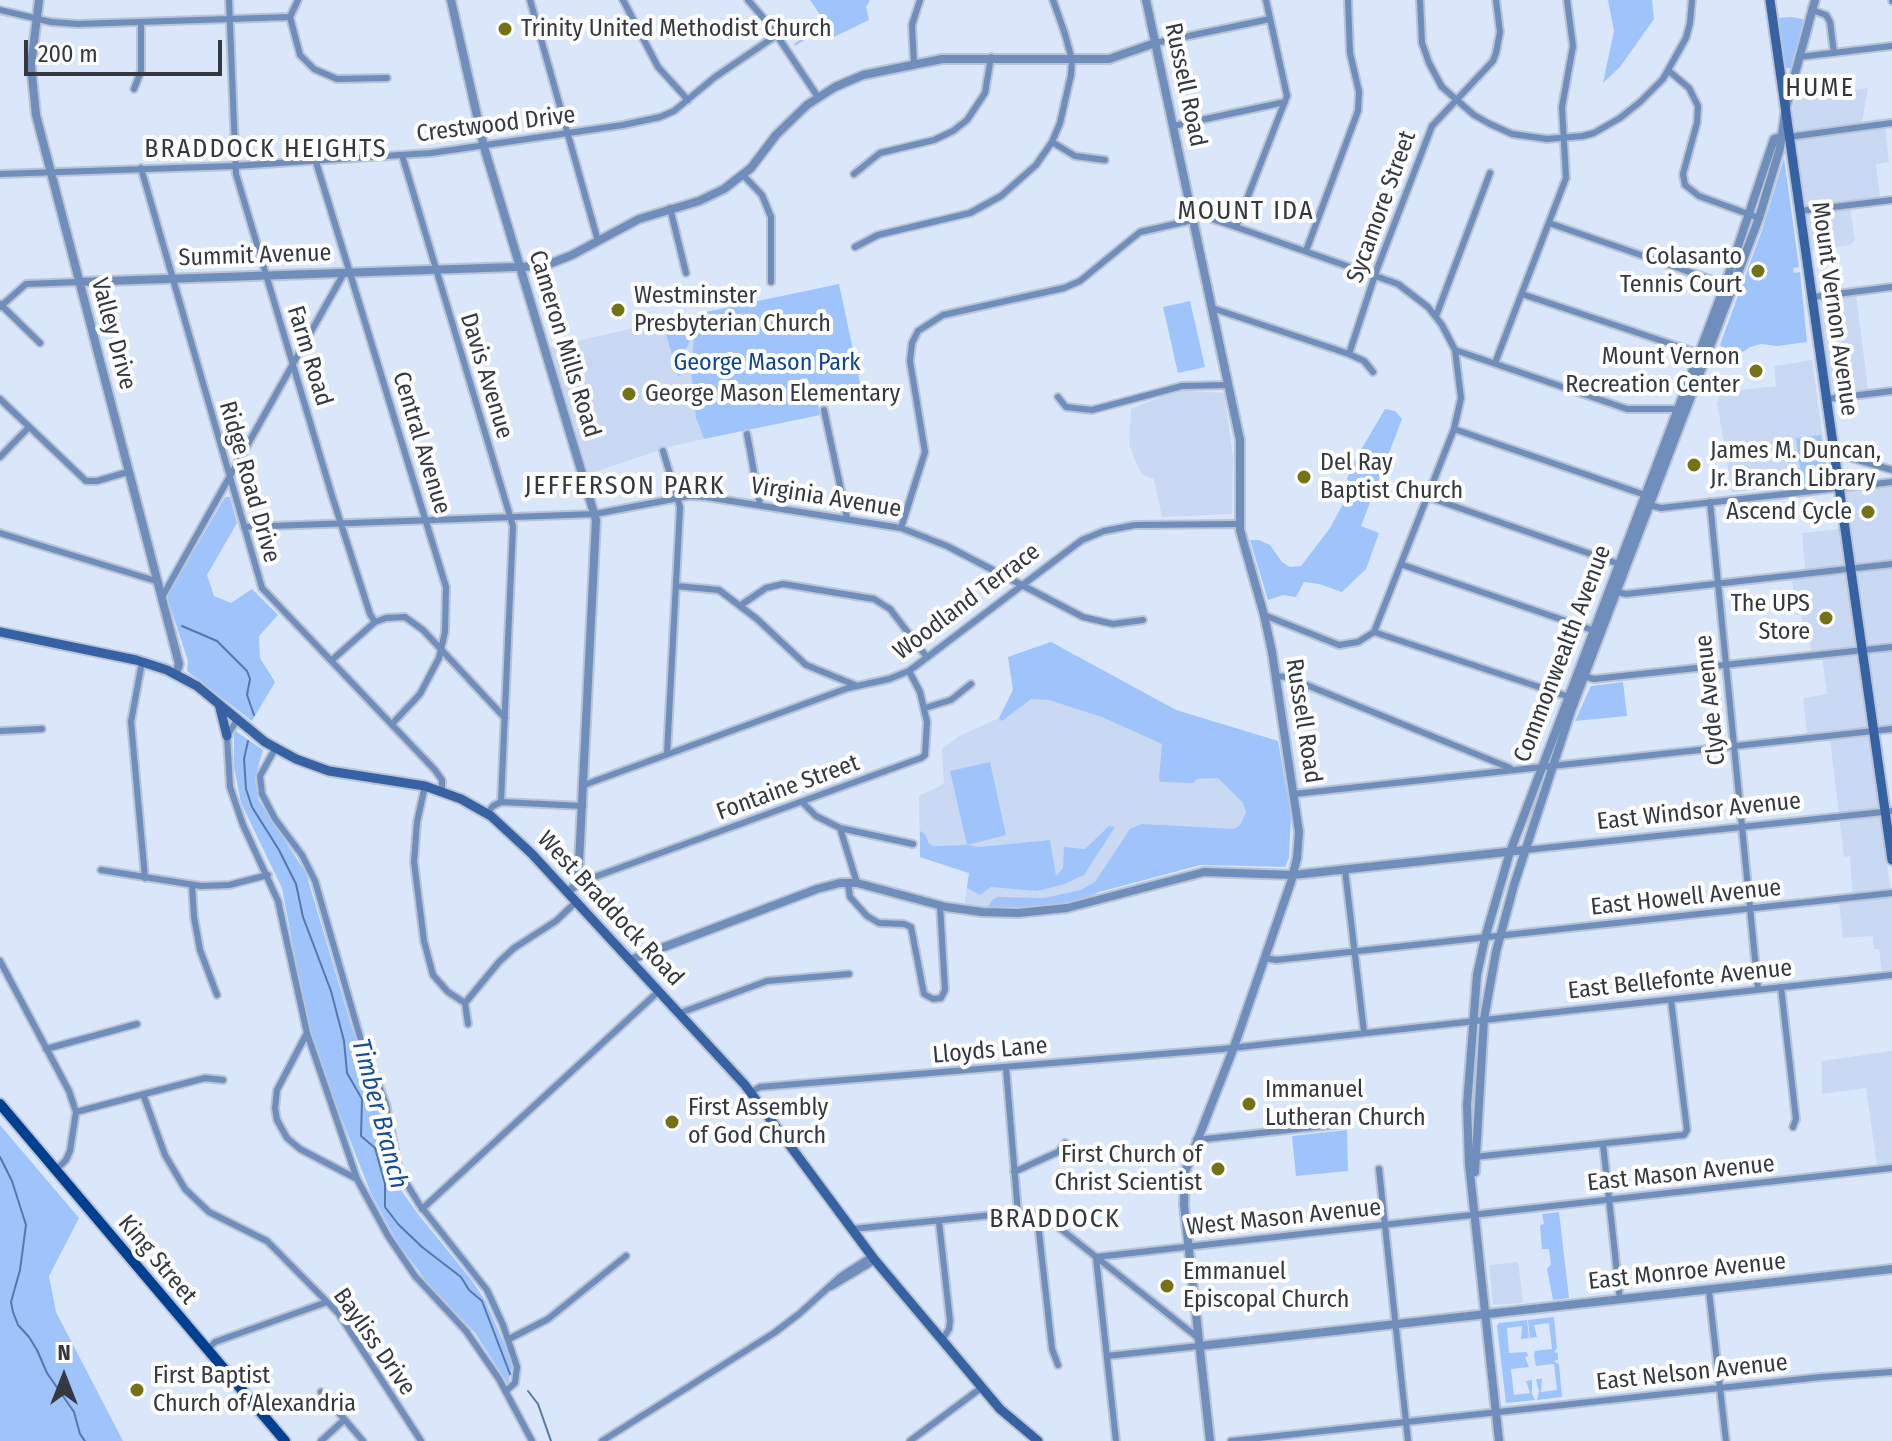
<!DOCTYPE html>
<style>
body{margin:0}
#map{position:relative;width:1892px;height:1441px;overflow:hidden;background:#dae7fb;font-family:"Fira Sans Condensed",sans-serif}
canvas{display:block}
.north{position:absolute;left:24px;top:1337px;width:80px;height:80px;-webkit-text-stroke:6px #fff;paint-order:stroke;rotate:0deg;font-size:22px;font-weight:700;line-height:32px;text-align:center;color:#343941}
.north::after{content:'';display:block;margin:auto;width:28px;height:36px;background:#343941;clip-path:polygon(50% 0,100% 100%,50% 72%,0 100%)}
.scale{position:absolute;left:24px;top:40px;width:198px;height:36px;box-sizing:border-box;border:4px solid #343941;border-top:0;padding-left:10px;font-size:24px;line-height:28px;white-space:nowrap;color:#343941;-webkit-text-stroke:6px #fff;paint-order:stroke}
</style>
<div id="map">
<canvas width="1892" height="1441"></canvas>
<div class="north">N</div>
<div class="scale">200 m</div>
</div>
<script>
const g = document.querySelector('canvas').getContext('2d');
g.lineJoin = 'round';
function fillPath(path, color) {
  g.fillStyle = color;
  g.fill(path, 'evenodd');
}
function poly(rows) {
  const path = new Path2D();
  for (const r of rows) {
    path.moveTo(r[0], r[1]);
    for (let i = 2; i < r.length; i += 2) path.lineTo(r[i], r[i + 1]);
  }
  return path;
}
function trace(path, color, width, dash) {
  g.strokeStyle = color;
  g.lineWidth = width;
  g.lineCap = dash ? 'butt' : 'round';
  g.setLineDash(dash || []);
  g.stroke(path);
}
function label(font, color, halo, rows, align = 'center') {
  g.font = font + ' "Fira Sans Condensed",sans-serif';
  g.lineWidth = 8;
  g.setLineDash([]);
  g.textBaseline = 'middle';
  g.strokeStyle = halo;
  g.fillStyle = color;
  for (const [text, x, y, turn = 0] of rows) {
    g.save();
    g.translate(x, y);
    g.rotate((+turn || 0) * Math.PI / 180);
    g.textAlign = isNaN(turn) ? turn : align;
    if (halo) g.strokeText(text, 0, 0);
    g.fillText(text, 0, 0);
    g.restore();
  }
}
fillPath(poly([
 [1868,88,1862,122,1884,118,1889,162,1876,164,1880,197,1849,201,1855,241,1850,245,1812,250,1792,109,1797,96],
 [1855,287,1868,389,1831,394,1818,291],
 [696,314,691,371,696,418,704,439,669,447,589,474,550,347],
 [1812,360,1829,482,1732,492,1717,402,1719,401,1718,393,1776,386,1774,366],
 [1177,390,1224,393,1233,456,1232,514,1162,517,1154,479,1144,476,1139,469,1129,445,1131,409],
 [1892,486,1892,642,1866,645,1846,491],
 [1839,529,1867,728,1807,734,1803,698,1827,694,1821,649,1811,650,1809,632,1803,626,1801,615,1796,615,1792,578,1806,577,1802,533],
 [1051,642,1176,710,1278,741,1291,816,1238,865,1200,865,1099,892,1082,900,1040,908,1005,910,964,907,969,873,920,857,919,796,944,784,942,749,961,735,999,718,1013,690,1008,657],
 [1892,651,1892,725,1878,726,1868,653],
 [1868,735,1892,899,1892,971,1882,972,1879,949,1874,949,1873,936,1843,938,1839,902,1853,899,1850,856,1844,857,1830,739],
 [1892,1051,1892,1164,1877,1166,1866,1088,1822,1094,1822,1061],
 [1518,1262,1523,1303,1493,1305,1489,1265]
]), '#c9d9f3');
fillPath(poly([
 [810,0,870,0,866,7,869,20,834,37,827,26,795,46,794,44,825,22],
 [1608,0,1652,0,1654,19,1620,67,1603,83,1614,31],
 [1791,17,1804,19,1791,68,1784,68,1777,18],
 [1784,158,1799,267,1793,268,1794,273,1800,272,1807,342,1777,346,1761,344,1750,347,1741,353,1733,348,1726,351,1720,345,1762,230],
 [839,284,862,392,818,404,820,415,704,439,696,418,691,371,696,314],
 [1190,301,1205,367,1178,373,1163,307],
 [677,321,686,327,692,336,684,353,690,371,678,376,664,327],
 [1385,409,1395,411,1402,419,1361,526,1379,533,1366,569,1342,592,1319,584,1304,582,1296,597,1283,595,1268,600,1250,540,1259,540,1270,545,1282,562,1290,567,1301,566,1330,528,1343,504,1351,483,1347,479,1352,465],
 [1821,435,1828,481,1752,490,1750,475,1800,468,1796,438],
 [225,497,230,497,237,523,207,575,214,596,231,603,252,589,278,615,259,636,260,658,275,682,252,721,187,671,188,661,167,597],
 [1051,642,1176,710,1278,741,1291,816,1289,858,1285,867,1200,865,1099,892,1082,900,1040,908,987,909,993,899,998,897,1044,898,1081,890,1095,882,1130,829,1142,824,1234,829,1240,825,1246,812,1243,803,1218,778,1197,779,1193,783,1161,782,1159,779,1162,744,1102,717,1049,700,1031,699,1002,721,999,718,1013,690,1008,657],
 [1623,682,1627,716,1575,721,1591,686],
 [234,730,263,750,255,778,258,799,306,873,351,1025,382,1107,389,1165,398,1186,418,1214,470,1278,486,1302,513,1364,508,1384,475,1333,426,1281,396,1240,370,1191,311,1041,282,888,241,803,234,767],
 [990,762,1006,835,967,845,979,847,1050,840,1056,876,1063,868,1064,847,1085,849,1109,826,1115,827,1084,875,1062,885,1037,891,991,887,980,895,967,888,969,873,920,857,920,831,925,834,929,844,934,846,967,845,950,771],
 [0,1125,79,1218,49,1276,56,1312,123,1441,0,1441],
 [1347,1130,1348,1171,1296,1176,1292,1136],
 [1559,1212,1569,1298,1553,1300,1547,1269,1551,1264,1549,1249,1542,1249,1540,1225,1544,1224,1542,1214],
 [1554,1317,1557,1348,1554,1352,1558,1353,1558,1360,1553,1361,1559,1364,1562,1397,1537,1400,1539,1392,1536,1379,1542,1379,1541,1392,1557,1390,1554,1364,1536,1366,1534,1355,1535,1351,1552,1349,1549,1323,1534,1325,1537,1337,1530,1338,1528,1320],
 [1527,1320,1529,1338,1521,1339,1522,1326,1507,1328,1509,1353,1527,1352,1528,1356,1525,1357,1529,1367,1511,1369,1514,1395,1530,1393,1526,1381,1532,1380,1532,1394,1535,1400,1506,1403,1497,1326,1499,1323]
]), '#9fc4fc');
trace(poly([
 [182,626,217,641,247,671,250,679,247,695,254,715],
 [248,741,244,759,246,789,252,807,279,850,296,884,303,917,331,991,344,1041,347,1073,362,1099,361,1136,375,1148,385,1184,385,1207,398,1224,422,1247,461,1277,469,1290,482,1301,510,1374],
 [0,1157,12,1181,26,1225,20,1270,11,1302,13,1312,18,1325,29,1337,37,1350,47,1373,74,1412,80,1434,85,1441],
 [528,1391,538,1404,551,1441]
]), '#5777a9', 2);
const minor = poly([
 [229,0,236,174,333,499,370,614,375,622],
 [530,0,598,241],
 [623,0,658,67,688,100],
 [748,0,772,28,818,97],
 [1420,0,1422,43,1429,63,1442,87,1474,115,1490,124,1512,134,1547,139,1583,136,1594,133,1620,118,1640,102,1663,79,1686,38,1690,23,1692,0],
 [1892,0,1892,1],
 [0,10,51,22,78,24,290,17],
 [1812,10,1826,15,1830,22,1834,53],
 [290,17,300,55,314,69,337,79,387,78],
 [290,17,298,0],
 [1155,43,1270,19],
 [1799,57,1892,46],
 [914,64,912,25,920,0],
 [1669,71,1689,88,1698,106,1697,123,1683,174,1685,185,1699,196,1759,218],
 [134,89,141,71,141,23],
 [1173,126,1285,102],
 [1788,137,1892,123],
 [1052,142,1075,156,1105,160],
 [402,155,513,526,501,802],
 [316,162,446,587,445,632,439,658,420,694,392,724],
 [141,168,262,588,435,770,442,780,442,791],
 [0,174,234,166,431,153,623,125,660,117,674,111,715,77,777,35],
 [854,174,880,153,934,140,953,131,967,120,985,93,991,57],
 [743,175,762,195,771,217,771,282],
 [670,208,686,273],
 [1800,211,1892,200],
 [1193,217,1200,215,1236,227,1398,284,1428,307,1442,325,1455,350,1461,398,1454,429,1374,632],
 [1549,223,1727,285],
 [1236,227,1287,96,1266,0],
 [855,247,878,235,970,213,1001,196,1036,165,1052,142,1060,123,1071,75,1072,60,1065,34,1053,0],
 [1306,251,1358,111,1359,92,1350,53,1348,0],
 [1522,294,1701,354],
 [1813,297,1892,287],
 [0,304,40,343],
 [0,307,26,284,78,282],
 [1212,308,1349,354,1364,361,1373,372],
 [1436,316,1490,173],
 [1455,350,1627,409,1681,409],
 [1349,354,1377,269,1432,126,1493,61,1496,53,1500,32,1496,0],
 [1495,363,1566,178,1562,107,1573,46,1567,0],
 [1058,397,1066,407,1092,410,1182,386,1229,385],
 [0,399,86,481,97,481,128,472],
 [1827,399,1892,391],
 [824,410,847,518],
 [1454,429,1648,496],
 [747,434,760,505],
 [663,451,680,507,667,754],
 [1834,453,1892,470],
 [0,457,29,427],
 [1428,497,1622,565],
 [1710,502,1758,989],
 [1645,504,1661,508,1892,482],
 [244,527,595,514,689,496,706,497,901,528,947,546,1083,617,1113,624,1143,620],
 [901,528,925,452,910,361,912,343,918,331,943,315,1064,288,1080,281,1140,232,1193,220],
 [0,533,156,581],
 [1403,565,1598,632],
 [676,586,719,590,757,619,806,665,855,685],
 [1613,591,1626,594,1892,564],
 [161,599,344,273],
 [741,605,766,588,783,584,874,599,890,609,926,656],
 [1264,615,1339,645,1358,642,1374,632],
 [1374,632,1572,698],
 [332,660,375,622,386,618,405,617,423,630,505,718],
 [142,662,131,722,145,878],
 [1580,675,1594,679,1892,647],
 [1275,676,1287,677,1510,768],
 [925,708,951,700,971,684],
 [237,720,227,736,230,787,243,825,278,901,307,1033,357,1179,388,1236,415,1276,466,1331,499,1379,532,1441],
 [0,731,42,729],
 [275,749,260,776,262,794,275,819,302,855,315,881,360,1037,386,1104,399,1171,419,1204,487,1290,503,1325,517,1367,515,1383,507,1390],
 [584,785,848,688,889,679,909,671,1082,540,1104,531,1135,525,1239,524],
 [425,786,417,822,414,862,424,941,433,975,448,992,465,1003],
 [1294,794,1892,729],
 [802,802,816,816,840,828,857,883],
 [487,814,493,806,501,802,583,806],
 [840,828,913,844],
 [1525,850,1892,811],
 [101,870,201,886,229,885,268,875],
 [1345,870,1364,1032],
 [578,883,921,758,925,755,927,722,920,692,909,671],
 [848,883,850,897,867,916,879,923,904,924,911,927,924,994,933,999,941,998,945,990,940,906],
 [192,885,194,917,200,950,217,995],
 [1265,958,1276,960,1892,893],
 [0,961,69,1091,76,1112,70,1151,66,1160,56,1170],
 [1781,987,1796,1119,1793,1127],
 [680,1013,767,981,849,974],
 [468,1024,465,1003,499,962,514,948,556,921,577,901],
 [307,1033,277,1090,275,1108,277,1120,287,1138,300,1149,357,1179],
 [46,1049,137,1024],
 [1006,1068,1018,1213],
 [751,1092,760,1087,1222,1049,1892,975],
 [143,1094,165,1155,185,1189,209,1212,267,1241,339,1314,421,1441],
 [76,1112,205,1078,223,1080],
 [1196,1140,1343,1124],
 [1603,1144,1620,1300],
 [1474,1157,1684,1135,1687,1130,1671,1000],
 [1379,1169,1408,1441],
 [1014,1172,1058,1152,1065,1143],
 [422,1209,659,991],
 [1037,1214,1052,1349,1058,1365],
 [939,1222,950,1321,949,1329,942,1340],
 [852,1229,1023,1212,1037,1214,1052,1222,1197,1337],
 [831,1287,876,1260],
 [1709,1291,1726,1441],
 [509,1339,548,1319,626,1256],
 [207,1350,215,1342,327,1302],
 [1107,1356,1199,1346],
 [321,1392,363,1441],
 [321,1441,344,1420],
 [602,1441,774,1333,799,1314,841,1276,872,1256],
 [910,1441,981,1388],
 [1116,1441,1096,1257,1892,1168],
 [1231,1441,1821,1377,1892,1372]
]);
const tertiary = poly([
 [39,0,31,66,36,115,179,664,176,674],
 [451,0,484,147,596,520,578,883,568,892],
 [1146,0,1240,440,1240,530,1264,615,1272,652,1299,832,1297,858,1291,882,1234,1047,1185,1172,1184,1205,1210,1441],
 [78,282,544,266,572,255,639,219,699,201,724,189,751,168,776,135,807,105,835,87,863,75,942,59,1109,59,1155,43],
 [630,960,817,889,840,883,857,883,946,907,982,912,1018,913,1067,908,1204,872,1293,875,1525,850],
 [1475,1172,1484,1019,1496,952,1514,885,1572,708,1759,218,1780,148,1786,107,1815,0],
 [1199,1346,1892,1269],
 [1499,1441,1469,1164,1467,1105,1477,975,1485,938,1510,852,1725,285,1774,139,1780,137]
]);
const secondary = poly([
 [1770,0,1892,860],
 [0,632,136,660,167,670,197,686,265,742,296,759,329,771,425,786,461,799,491,816,532,854,745,1085,874,1259,1000,1409,1038,1441],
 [219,704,227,736]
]);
const primary = poly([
 [0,1104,285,1441]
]);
trace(minor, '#b9c4d6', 10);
trace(tertiary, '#b9c4d6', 12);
trace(secondary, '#b9c4d6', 13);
trace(primary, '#b9c4d6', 14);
trace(minor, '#708ebc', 6);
trace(tertiary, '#708ebc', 8);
trace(secondary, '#3662a4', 9);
trace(primary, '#014091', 10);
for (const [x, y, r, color] of [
 [505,29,8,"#747216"],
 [1758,271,8,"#747216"],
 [618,310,8,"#747216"],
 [1756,371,8,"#747216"],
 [629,394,8,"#747216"],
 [1694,465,8,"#747216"],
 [1304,477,8,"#747216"],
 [1868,512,8,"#747216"],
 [1826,618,8,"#747216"],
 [1249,1104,8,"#747216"],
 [672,1122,8,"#747216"],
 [1218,1169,8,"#747216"],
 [1167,1286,8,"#747216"],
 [137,1390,8,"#747216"]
]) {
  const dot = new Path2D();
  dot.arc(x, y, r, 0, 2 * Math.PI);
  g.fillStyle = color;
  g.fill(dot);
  trace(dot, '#fff', 3);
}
label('24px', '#343941', '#fff', [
 ["Trinity United Methodist Church",521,29],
 ["Colasanto",1742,257,"right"],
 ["Tennis Court",1742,285,"right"],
 ["Westminster",634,296],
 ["Presbyterian Church",634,324],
 ["Mount Vernon",1740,357,"right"],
 ["Recreation Center",1740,385,"right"],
 ["George Mason Elementary",645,394],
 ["James M. Duncan,",1710,451],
 ["Jr. Branch Library",1710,479],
 ["Del Ray",1320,463],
 ["Baptist Church",1320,491],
 ["Ascend Cycle",1852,512,"right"],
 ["The UPS",1810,604,"right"],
 ["Store",1810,632,"right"],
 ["Immanuel",1265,1090],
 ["Lutheran Church",1265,1118],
 ["First Assembly",688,1108],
 ["of God Church",688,1136],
 ["First Church of",1202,1155,"right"],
 ["Christ Scientist",1202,1183,"right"],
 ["Emmanuel",1183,1272],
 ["Episcopal Church",1183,1300],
 ["First Baptist",153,1376],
 ["Church of Alexandria",153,1404]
], 'left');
label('24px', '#343941', '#fff', [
 ["Russell Road",1185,85,78],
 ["Crestwood Drive",496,125,-7],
 ["Sycamore Street",1382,207,-70],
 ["Summit Avenue",255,256,-2],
 ["Mount Vernon Avenue",1834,309,82],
 ["Valley Drive",113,334,75],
 ["Cameron Mills Road",564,344,73],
 ["Farm Road",309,356,73],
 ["Davis Avenue",486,376,73],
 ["Central Avenue",421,443,73],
 ["Ridge Road Drive",249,482,74],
 ["Virginia Avenue",826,498,9],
 ["Woodland Terrace",967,602,-37],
 ["Commonwealth Avenue",1563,654,-69],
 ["Clyde Avenue",1711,700,-96],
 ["Russell Road",1303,721,81],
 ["Fontaine Street",788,788,-20],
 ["East Windsor Avenue",1699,812,-6],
 ["East Howell Avenue",1686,898,-6],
 ["West Braddock Road",610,909,47],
 ["East Bellefonte Avenue",1680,980,-6],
 ["Lloyds Lane",990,1051,-5],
 ["East Mason Avenue",1681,1174,-6],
 ["West Mason Avenue",1284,1218,-6],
 ["King Street",157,1260,50],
 ["East Monroe Avenue",1687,1272,-6],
 ["Bayliss Drive",374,1342,55],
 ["East Nelson Avenue",1692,1373,-6]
]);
label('24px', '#0d4695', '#fff', [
 ["George Mason Park",767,363]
]);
g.letterSpacing = '2px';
label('26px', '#343941', '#fff', [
 ["HUME",1820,89],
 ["BRADDOCK HEIGHTS",266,150],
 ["MOUNT IDA",1246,212],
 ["JEFFERSON PARK",625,487],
 ["BRADDOCK",1055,1220]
]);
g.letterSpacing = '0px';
label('italic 26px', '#154d9c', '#fff', [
 ["Timber Branch",379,1114,75]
]);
</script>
